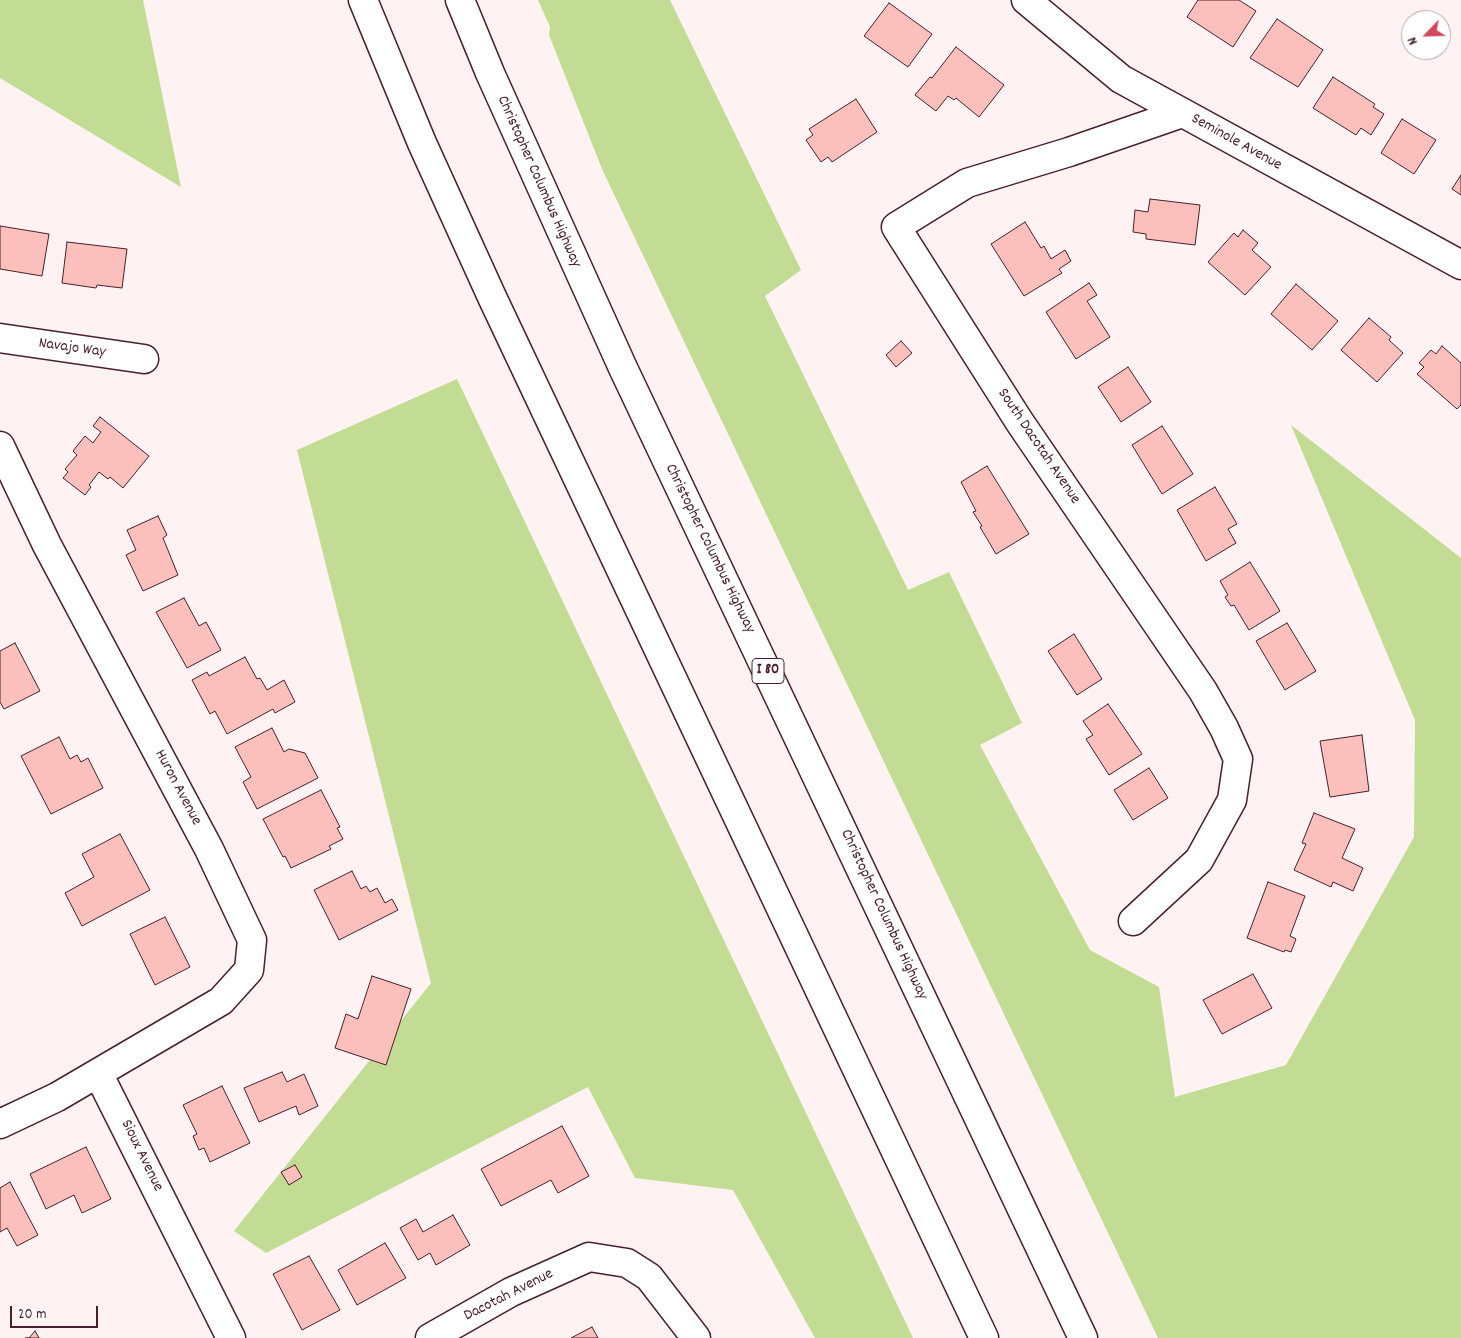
<!DOCTYPE html>
<style>
body{margin:0}
#map{position:relative;width:1461px;height:1338px;overflow:hidden;background:#fef2f2;font-family:Dekko,sans-serif}
canvas{display:block}
.north{position:absolute;left:1401px;top:10px;width:50px;height:50px;box-sizing:border-box;background:#fff;border:1px solid #b7a5aa;border-radius:50%;rotate:246deg;font-size:14px;font-weight:700;line-height:20px;text-align:center;color:#4a1f2b}
.north::after{content:'';display:block;margin:auto;width:18px;height:22px;background:#d1495b;clip-path:polygon(50% 0,100% 100%,50% 72%,0 100%)}
.scale{position:absolute;left:10px;top:1306px;width:88px;height:22px;box-sizing:border-box;border:2px solid #4a1f2b;border-top:0;padding-left:6px;font-size:15px;line-height:18px;white-space:nowrap;color:#4a1f2b;-webkit-text-stroke:4px #fff;paint-order:stroke}
</style>
<div id="map">
<canvas width="1461" height="1338"></canvas>
<div class="north">N</div>
<div class="scale">20 m</div>
</div>
<script>
const g = document.querySelector('canvas').getContext('2d');
g.lineJoin = 'round';
function fillPath(path, color) {
  g.fillStyle = color;
  g.fill(path, 'evenodd');
}
function poly(rows) {
  const path = new Path2D();
  for (const r of rows) {
    path.moveTo(r[0], r[1]);
    for (let i = 2; i < r.length; i += 2) path.lineTo(r[i], r[i + 1]);
  }
  return path;
}
function trace(path, color, width, dash) {
  g.strokeStyle = color;
  g.lineWidth = width;
  g.lineCap = dash ? 'butt' : 'round';
  g.setLineDash(dash || []);
  g.stroke(path);
}
function label(font, color, halo, rows, align = 'center') {
  g.font = font + ' Dekko,sans-serif';
  g.lineWidth = 4;
  g.setLineDash([]);
  g.textBaseline = 'middle';
  g.strokeStyle = halo;
  g.fillStyle = color;
  for (const [text, x, y, turn = 0] of rows) {
    g.save();
    g.translate(x, y);
    g.rotate((+turn || 0) * Math.PI / 180);
    g.textAlign = isNaN(turn) ? turn : align;
    if (halo) g.strokeText(text, 0, 0);
    g.fillText(text, 0, 0);
    g.restore();
  }
}
fillPath(poly([
 [0,0,143,0,181,187,0,78],
 [538,0,670,0,801,270,765,296,908,590,949,572,1022,723,980,745,1090,950,1159,987,1175,1097,1286,1065,1414,837,1415,720,1291,425,1461,558,1461,1338,1158,1338,602,169,549,35,550,27],
 [457,379,913,1338,815,1338,733,1190,635,1178,588,1087,266,1253,234,1231,431,983,297,450]
]), '#c2dc94');
const building = poly([
 [1198,0,1239,0,1256,11,1233,47,1187,17,1198,0],
 [889,3,932,34,908,67,864,36,889,3],
 [1277,19,1323,50,1298,87,1250,58,1277,19],
 [956,47,1004,85,979,117,956,98,954,100,948,96,936,111,915,95,930,77,932,78,956,47],
 [1333,77,1375,104,1373,107,1384,114,1371,135,1361,128,1356,135,1313,108,1333,77],
 [856,99,877,132,832,162,828,157,821,162,806,140,813,135,809,129,856,99],
 [1402,119,1436,140,1414,174,1381,153,1402,119],
 [1461,175,1461,195,1452,189,1461,175],
 [1150,199,1200,205,1195,245,1146,239,1146,234,1133,232,1135,210,1148,212,1150,199],
 [1025,222,1041,248,1044,246,1051,259,1065,250,1071,261,1059,269,1062,273,1024,296,991,244,1025,222],
 [0,226,49,234,42,276,0,269,0,226],
 [1243,230,1258,243,1252,250,1271,267,1245,295,1208,262,1234,233,1238,237,1243,230],
 [67,242,127,249,122,288,97,285,96,288,62,283,67,242],
 [1089,283,1097,295,1087,301,1110,337,1076,359,1046,312,1089,283],
 [1296,284,1338,321,1312,350,1271,314,1296,284],
 [1369,318,1391,337,1389,340,1403,353,1377,382,1341,350,1369,318],
 [901,341,912,353,896,367,886,355,901,341],
 [1442,346,1461,363,1461,405,1457,409,1417,374,1424,367,1419,363,1431,350,1436,354,1442,346],
 [1128,367,1151,402,1121,422,1098,387,1128,367],
 [100,417,149,456,123,488,110,477,108,479,99,472,89,485,91,487,85,495,63,478,68,472,65,469,77,455,73,451,85,436,93,443,101,432,93,426,100,417],
 [1162,426,1193,474,1162,494,1132,445,1162,426],
 [987,466,1029,534,996,554,980,527,982,526,973,512,976,511,961,482,987,466],
 [1215,487,1237,524,1228,529,1236,543,1206,561,1177,510,1215,487],
 [158,516,167,535,163,538,178,575,143,591,126,555,136,550,127,530,158,516],
 [1250,562,1280,611,1249,630,1234,605,1231,606,1225,597,1228,595,1220,581,1250,562],
 [184,598,199,626,206,622,221,650,187,668,156,612,184,598],
 [1287,623,1316,671,1285,690,1256,641,1287,623],
 [1074,634,1102,679,1077,695,1048,651,1074,634],
 [15,643,40,691,4,709,0,702,0,651,15,643],
 [245,657,257,679,260,678,267,690,284,680,295,702,275,713,273,709,227,734,215,711,210,714,192,680,207,672,209,676,245,657],
 [1108,704,1142,754,1109,775,1086,739,1093,735,1083,721,1108,704],
 [272,728,284,752,289,749,305,753,318,778,257,809,243,782,251,777,235,747,272,728],
 [1362,735,1369,791,1330,797,1320,741,1362,735],
 [59,737,70,759,77,755,81,762,88,758,103,788,51,814,21,756,59,737],
 [1149,768,1168,798,1133,820,1114,790,1149,768],
 [321,790,340,827,337,828,343,839,329,846,331,849,291,868,285,856,283,857,263,819,321,790],
 [1314,813,1355,829,1342,858,1363,868,1353,891,1333,882,1331,887,1294,870,1306,844,1302,843,1314,813],
 [120,834,150,890,82,926,65,893,94,877,82,854,120,834],
 [352,871,361,889,366,886,370,892,377,888,385,903,392,899,398,910,339,940,314,890,352,871],
 [1268,882,1305,896,1290,936,1296,939,1291,952,1285,950,1284,952,1247,938,1268,882],
 [165,917,190,967,155,985,130,934,165,917],
 [1253,974,1272,1008,1222,1034,1203,1000,1253,974],
 [372,976,411,989,386,1065,335,1048,346,1014,358,1019,372,976],
 [282,1072,287,1082,304,1074,318,1106,299,1115,296,1106,259,1122,244,1088,282,1072],
 [222,1086,250,1143,210,1162,204,1148,199,1150,193,1136,197,1134,183,1105,222,1086],
 [562,1126,589,1176,558,1193,551,1180,501,1206,481,1169,562,1126],
 [86,1147,111,1199,82,1213,74,1195,46,1209,30,1174,86,1147],
 [295,1165,302,1177,289,1185,281,1172,295,1165],
 [10,1182,38,1235,17,1246,7,1228,0,1232,0,1188,10,1182],
 [453,1215,470,1245,436,1265,430,1253,418,1260,400,1228,416,1219,423,1232,453,1215],
 [385,1243,406,1278,357,1305,338,1270,385,1243],
 [309,1256,340,1310,302,1330,273,1274,309,1256],
 [592,1327,598,1338,571,1338,592,1327],
 [35,1331,39,1338,25,1338,29,1338,35,1331]
]);
fillPath(building, '#fcc0bc');
trace(building, '#4a1f2b', 1);
const minor = poly([
 [1026,0,1121,79,1461,265],
 [0,338,144,359],
 [0,446,47,545,209,849,252,940,249,970,221,1001,57,1097,0,1124],
 [1133,921,1199,860,1232,800,1238,759,1224,728,1203,691,1019,421,896,227,967,183,1069,152,1182,113],
 [98,1073,231,1338],
 [430,1338,511,1292,589,1257,627,1263,649,1277,696,1338]
]);
const highway = poly([
 [363,0,422,143,492,297,984,1338],
 [460,0,490,73,623,368,1083,1338]
]);
trace(minor, '#4a1f2b', 31);
trace(highway, '#4a1f2b', 31);
trace(minor, '#fff', 28);
trace(highway, '#fff', 28);
for (const [x, y, w] of [
 [768,671,32]
]) {
  const box = new Path2D();
  box.roundRect(x - w / 2, y - 12.5, w, 25, 4);
  g.fillStyle = '#fff';
  g.fill(box);
  trace(box, '#4a1f2b', 1);
}
label('bold 15px', '#4a1f2b', null, [
 ["I 80",768,671]
]);
label('16px', '#4a1f2b', '#fff', [
 ["Seminole Avenue",1236,143,29],
 ["Christopher Columbus Highway",538,182,66],
 ["Navajo Way",72,349,8],
 ["South Dacotah Avenue",1038,447,56],
 ["Christopher Columbus Highway",709,549,64],
 ["Huron Avenue",177,788,62],
 ["Christopher Columbus Highway",883,915,65],
 ["Sioux Avenue",141,1156,64],
 ["Dacotah Avenue",509,1296,-27]
]);
</script>
